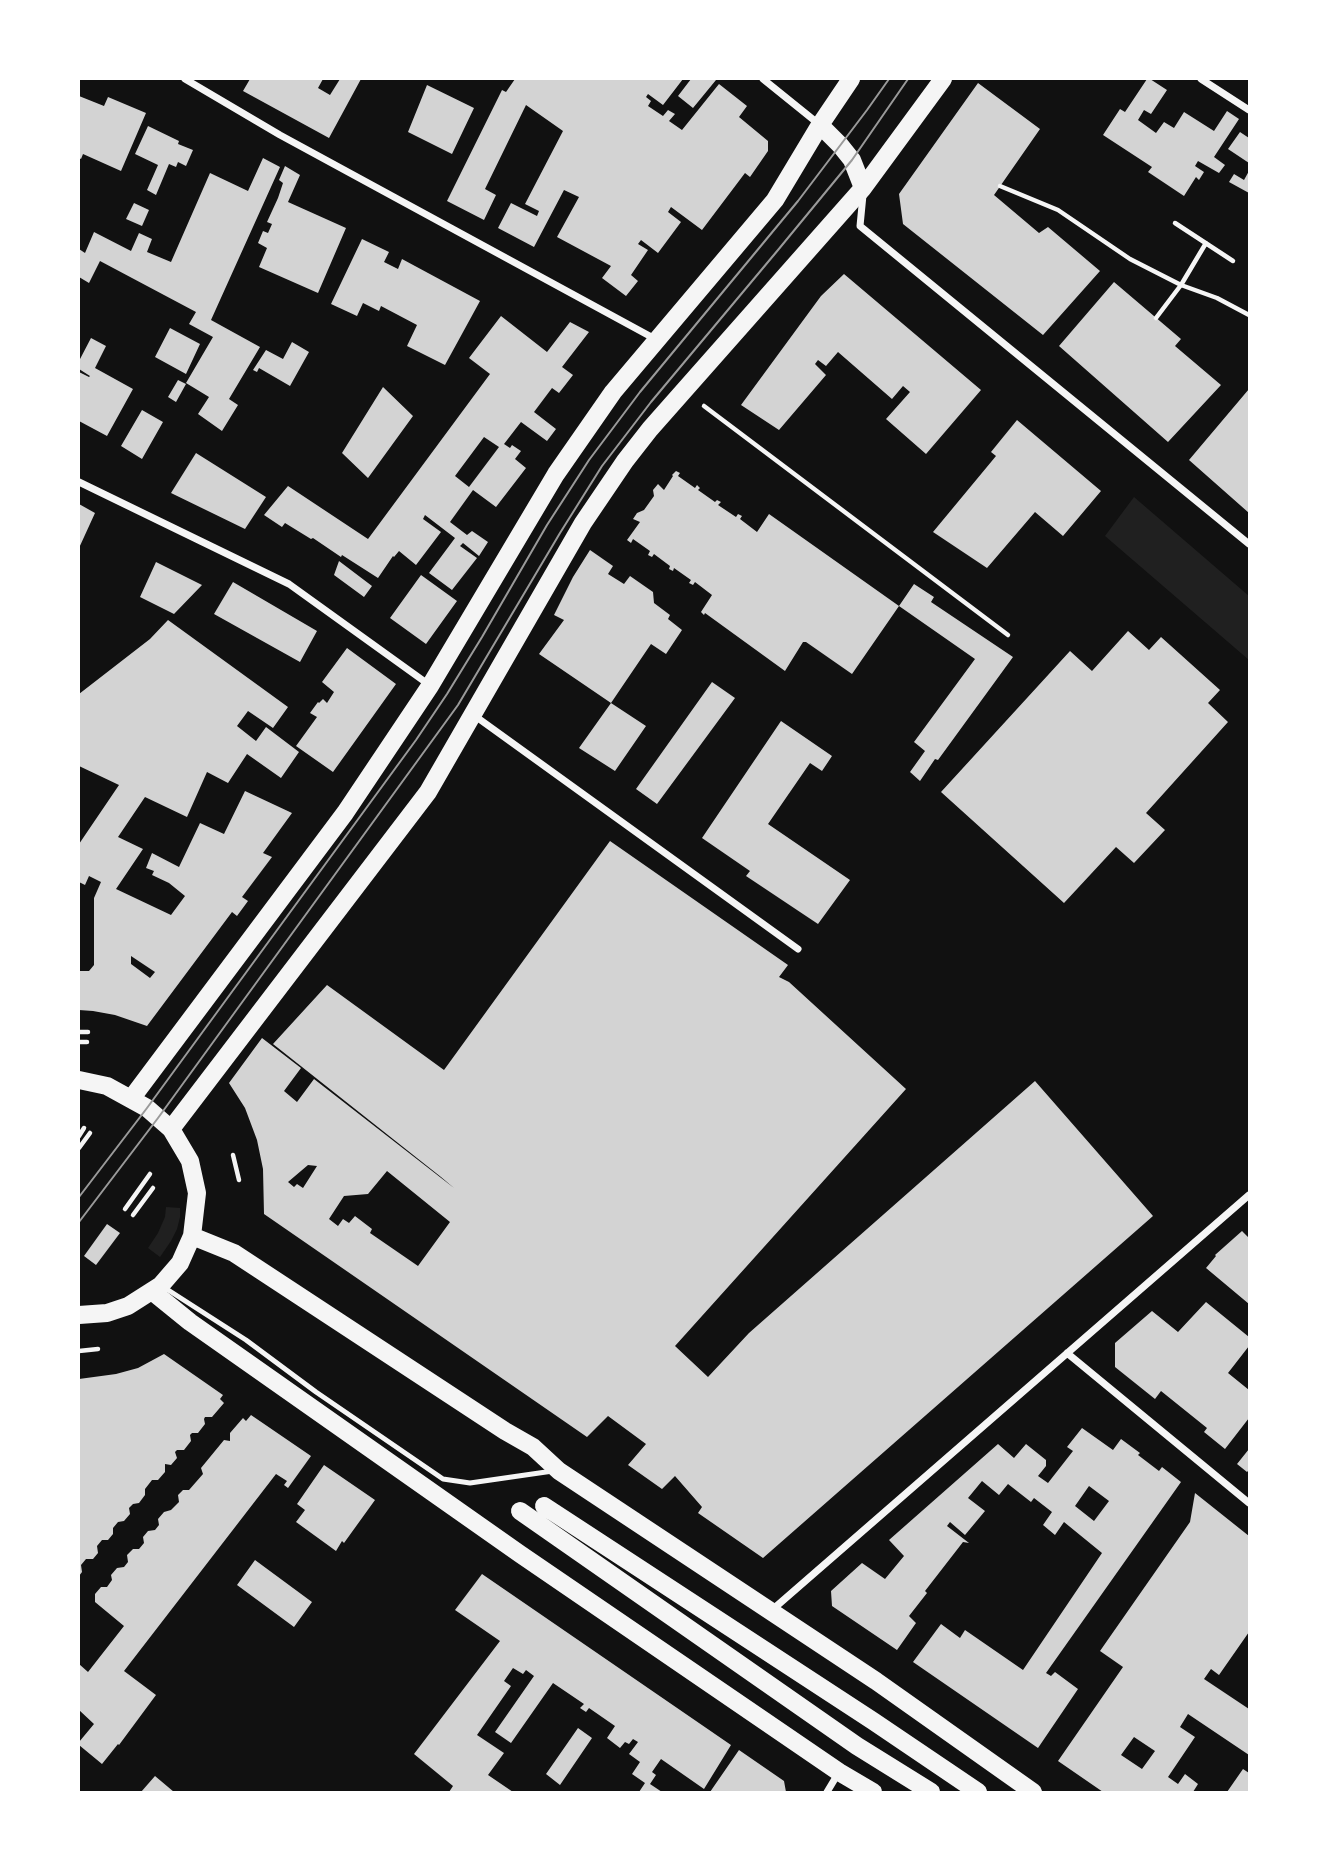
<!DOCTYPE html>
<style>
body{margin:0}
#map{position:relative;width:1328px;height:1871px;overflow:hidden;background:#111;font-family:Inter,sans-serif}
canvas{display:block}
.frame{position:absolute;inset:0;border:80px solid #fff;pointer-events:none}
</style>
<div id="map">
<canvas width="1328" height="1871"></canvas>
<div class="frame"></div>
</div>
<script>
const g = document.querySelector('canvas').getContext('2d');
g.lineJoin = 'round';
function fillPath(path, color) {
  g.fillStyle = color;
  g.fill(path, 'evenodd');
}
function poly(rows) {
  const path = new Path2D();
  for (const r of rows) {
    path.moveTo(r[0], r[1]);
    for (let i = 2; i < r.length; i += 2) path.lineTo(r[i], r[i + 1]);
  }
  return path;
}
function trace(path, color, width, dash) {
  g.strokeStyle = color;
  g.lineWidth = width;
  g.lineCap = dash ? 'butt' : 'round';
  g.setLineDash(dash || []);
  g.stroke(path);
}
fillPath(poly([
 [1134,497,1249,596,1249,660,1105,536],
 [166,1207,180,1208,180,1217,177,1229,171,1241,160,1257,148,1248,158,1233,165,1217]
]), '#202020');
fillPath(poly([
 [250,79,323,79,318,88,330,95,340,79,361,79,329,138,243,91],
 [515,79,683,79,663,105,648,94,646,97,651,101,648,106,663,116,668,110,675,114,669,121,682,130,719,84,747,106,739,117,768,141,768,151,750,177,745,173,702,230,671,207,668,212,681,222,658,253,641,240,638,244,648,250,631,275,638,281,626,296,602,278,611,266,557,237,579,197,564,190,534,247,498,228,511,203,537,216,539,211,525,204,563,131,526,105,485,189,496,195,484,220,447,201,502,90,506,92],
 [691,79,714,79,716,80,693,108,678,96],
 [1147,79,1150,79,1167,90,1151,114,1144,110,1138,120,1156,133,1164,122,1174,128,1184,112,1214,131,1227,111,1239,119,1214,157,1225,165,1219,173,1198,161,1195,166,1204,172,1199,180,1196,177,1184,196,1148,172,1152,167,1103,135,1120,109,1125,112],
 [978,83,1040,129,994,195,1039,233,1048,227,1100,271,1043,335,903,224,899,194],
 [427,85,474,108,452,154,408,132],
 [79,96,104,106,108,97,146,113,121,171,83,154,81,159,79,158],
 [148,126,179,141,178,144,193,150,186,166,178,162,176,167,169,164,156,195,147,190,158,165,135,154],
 [1240,132,1249,138,1249,163,1228,149],
 [263,158,280,167,211,320,260,347,229,399,238,405,222,431,198,414,209,397,186,383,213,337,189,324,196,312,100,261,89,283,79,277,79,249,85,253,94,232,131,251,139,233,152,239,147,252,171,262,210,173,248,191],
 [285,166,300,175,288,202,346,228,318,293,259,267,267,248,258,243,263,231,268,233,272,224,267,222,278,198,283,183,279,180],
 [1249,171,1249,193,1229,182,1234,174,1244,180],
 [134,203,149,210,142,226,126,219],
 [362,239,389,252,384,262,398,269,402,259,480,301,445,365,407,346,417,325,381,306,379,311,363,303,357,316,331,304],
 [844,274,981,390,926,454,886,419,910,392,903,386,892,399,838,352,826,366,818,360,815,364,826,375,779,430,741,405,821,296],
 [1114,282,1181,339,1175,346,1221,385,1168,442,1059,346],
 [501,316,547,352,570,322,589,332,562,367,573,375,559,393,552,388,534,412,556,429,547,441,521,422,504,444,510,448,512,445,521,451,515,459,526,468,496,507,473,490,450,522,467,535,472,531,488,542,479,556,463,543,460,546,477,558,452,590,429,573,455,538,425,515,423,519,441,532,416,565,399,551,394,557,393,556,378,578,342,555,341,557,313,538,311,539,285,523,282,527,264,515,288,486,368,539,490,374,469,358],
 [484,437,499,447,469,487,455,476],
 [170,328,200,344,186,374,155,357],
 [91,338,106,346,95,368,133,389,107,436,79,421,79,372,89,377,90,376,79,369,79,361],
 [292,342,309,352,290,386,259,368,257,372,253,370,266,350,283,359],
 [178,380,186,384,176,402,168,397],
 [383,387,413,416,368,478,342,453],
 [1249,389,1249,513,1189,460],
 [142,410,163,422,142,459,121,446],
 [1017,420,1101,491,1063,536,1035,512,987,568,933,532,996,456,991,452],
 [196,453,266,497,245,529,171,493],
 [676,471,680,473,678,476,695,488,697,485,700,488,698,490,715,502,717,500,721,502,718,505,736,517,738,514,742,516,740,519,757,532,769,514,899,606,852,674,806,642,803,642,785,671,705,613,704,615,701,612,712,595,695,582,693,585,689,583,691,580,674,568,673,571,669,569,670,566,654,554,652,557,648,555,650,551,633,539,631,543,627,540,640,522,633,519,637,513,644,510,654,496,653,490,658,484,664,490,673,476,672,475],
 [79,504,95,513,79,548],
 [590,550,613,566,608,574,624,584,630,576,653,592,654,603,670,615,668,619,682,630,666,654,651,644,611,703,646,726,615,771,579,748,611,703,539,654,564,620,554,615,573,577],
 [339,561,372,586,364,597,334,575],
 [156,562,202,585,174,614,140,597],
 [421,575,457,601,426,644,390,618],
 [233,582,317,631,300,662,214,614],
 [914,584,934,597,931,602,1013,657,938,760,935,759,920,781,910,772,925,751,914,742,975,659,899,606],
 [168,620,288,707,273,728,248,711,237,726,256,741,266,727,299,752,281,778,247,754,228,783,207,772,187,817,145,797,118,837,143,849,116,889,171,915,185,896,169,883,152,875,154,871,146,868,152,853,179,867,200,823,224,834,245,791,292,813,263,853,272,857,242,897,248,901,237,916,232,912,147,1026,115,1015,93,1011,79,1010,79,971,89,971,94,965,94,898,101,882,89,876,85,885,79,882,79,844,119,785,79,766,79,694,150,639],
 [131,956,155,972,150,978,131,964],
 [1128,631,1149,650,1161,637,1220,690,1208,703,1228,722,1146,813,1165,830,1134,863,1116,847,1064,903,941,792,1070,651,1092,671],
 [347,648,396,684,333,772,296,746,317,717,310,713,318,702,319,703,323,699,327,703,334,692,322,682],
 [712,682,735,698,657,804,636,789],
 [781,721,832,756,822,771,810,763,768,824,850,880,818,924,746,876,750,871,702,838],
 [610,841,788,965,779,977,789,982,906,1089,675,1346,708,1377,749,1333,1035,1081,1153,1216,763,1558,698,1513,702,1507,675,1476,662,1489,628,1465,646,1444,608,1416,587,1437,264,1214,263,1169,257,1140,245,1108,229,1083,262,1038,301,1068,284,1091,297,1102,314,1079,454,1188,441,1177,273,1044,327,985,444,1070],
 [308,1165,317,1166,303,1188,297,1184,294,1187,288,1182],
 [387,1171,450,1222,418,1266,370,1233,372,1229,355,1216,349,1223,343,1219,338,1226,329,1219,344,1196,368,1194],
 [107,1224,120,1233,96,1265,84,1256],
 [1242,1231,1249,1238,1249,1304,1206,1268,1216,1256,1215,1255],
 [1206,1302,1249,1337,1249,1346,1228,1373,1249,1390,1249,1418,1225,1449,1204,1432,1207,1428,1161,1391,1155,1399,1115,1367,1115,1343,1152,1311,1178,1332],
 [164,1354,223,1395,220,1399,224,1403,212,1417,205,1417,204,1419,205,1424,198,1433,192,1433,190,1435,191,1441,184,1450,177,1450,175,1452,177,1458,171,1465,165,1464,165,1472,158,1480,152,1480,145,1489,145,1495,139,1503,133,1504,129,1508,130,1514,124,1521,118,1522,113,1528,113,1534,108,1540,102,1540,97,1546,98,1553,93,1559,86,1559,81,1565,82,1572,79,1576,79,1379,116,1374,138,1368],
 [251,1415,311,1456,288,1488,284,1485,287,1481,276,1474,124,1671,156,1695,119,1745,118,1744,102,1764,79,1745,79,1742,94,1724,79,1710,79,1664,88,1672,124,1626,95,1602,95,1594,101,1587,107,1587,112,1580,111,1575,117,1568,124,1567,128,1562,127,1555,133,1549,139,1549,144,1543,143,1537,148,1531,155,1530,159,1525,158,1519,164,1512,171,1510,179,1502,178,1495,183,1490,189,1490,203,1474,201,1468,224,1440,230,1441,230,1433,243,1418,246,1421],
 [1082,1428,1113,1450,1121,1439,1140,1453,1138,1455,1159,1471,1162,1467,1181,1482,1046,1673,1051,1676,1055,1672,1078,1689,1038,1748,913,1662,941,1624,960,1638,965,1630,1023,1670,1102,1553,1064,1522,1055,1535,1043,1525,1052,1512,1034,1498,1031,1502,1008,1484,999,1495,982,1481,968,1498,985,1511,965,1535,950,1522,947,1526,969,1543,963,1542,925,1591,927,1593,909,1616,916,1623,897,1650,832,1606,831,1591,862,1563,885,1579,904,1556,889,1540,998,1444,1014,1458,1026,1444,1046,1460,1046,1466,1038,1476,1048,1483,1073,1451,1067,1447],
 [1089,1486,1109,1501,1094,1521,1075,1506],
 [1249,1449,1249,1470,1247,1472,1237,1464],
 [324,1465,375,1500,344,1543,342,1541,336,1551,296,1522,305,1510,297,1504],
 [1195,1493,1249,1536,1249,1632,1219,1675,1211,1669,1204,1679,1249,1709,1249,1755,1188,1714,1180,1727,1195,1737,1168,1777,1178,1784,1185,1774,1198,1784,1193,1792,1103,1792,1058,1761,1123,1667,1100,1651,1190,1522],
 [1134,1737,1155,1751,1142,1769,1121,1755],
 [255,1560,312,1602,294,1627,237,1585],
 [482,1574,731,1745,704,1789,661,1759,652,1772,656,1775,650,1784,662,1792,639,1792,645,1783,632,1774,640,1762,629,1754,638,1742,633,1739,629,1744,625,1742,620,1748,607,1738,615,1726,589,1708,586,1712,580,1708,584,1704,553,1683,511,1743,495,1732,534,1676,526,1670,523,1674,513,1668,504,1681,511,1686,477,1735,504,1753,488,1775,513,1792,449,1792,453,1786,414,1754,500,1641,455,1610],
 [578,1728,592,1738,560,1785,546,1774],
 [739,1750,784,1781,786,1792,710,1792],
 [1243,1769,1249,1773,1249,1792,1227,1792],
 [155,1776,174,1792,141,1792]
]), '#d3d3d3');
trace(poly([
 [1000,186,1058,210,1130,259,1181,285,1217,298,1249,315],
 [1175,223,1233,261],
 [1156,318,1181,285,1206,243],
 [704,406,1008,635],
 [79,1032,88,1032],
 [79,1042,87,1042],
 [79,1136,84,1128],
 [79,1148,90,1133],
 [233,1155,239,1180],
 [125,1209,150,1174],
 [133,1215,153,1188],
 [79,1351,98,1349]
]), '#f5f5f5', 4.5);
trace(poly([
 [165,1288,246,1340,316,1392,443,1479,470,1483,553,1471]
]), '#f5f5f5', 5);
trace(poly([
 [185,79,280,135,657,340],
 [763,79,820,125],
 [1201,79,1249,110],
 [863,195,860,226,1249,544],
 [79,482,289,584,428,684],
 [475,716,798,949],
 [1067,1353,1249,1503],
 [772,1610,1249,1195],
 [827,1792,839,1772]
]), '#f5f5f5', 7);
trace(poly([
 [820,125,840,145,852,160,863,188],
 [79,1080,107,1086,147,1108,171,1129,190,1161,197,1193,192,1236,180,1263,161,1285,128,1306,107,1313,79,1315],
 [131,1099,345,813,430,686,556,474,613,392,775,200,820,125,851,79],
 [171,1129,428,792,583,523,625,461,650,429,863,188,943,79],
 [192,1236,234,1253,505,1431,533,1447,559,1471,876,1681,1033,1792],
 [153,1292,190,1322,520,1554,839,1772,873,1792],
 [544,1506,873,1721,978,1792],
 [520,1511,857,1746,931,1792]
]), '#f5f5f5', 18);
trace(poly([
 [79,1197,147,1108,416,740,447,694,482,637,547,525,589,460,640,392,798,201,867,110,889,79],
 [79,1222,158,1118,458,705,560,533,602,466,651,402,778,250,852,160,908,79]
]), '#9a9a9a', 2);
</script>
